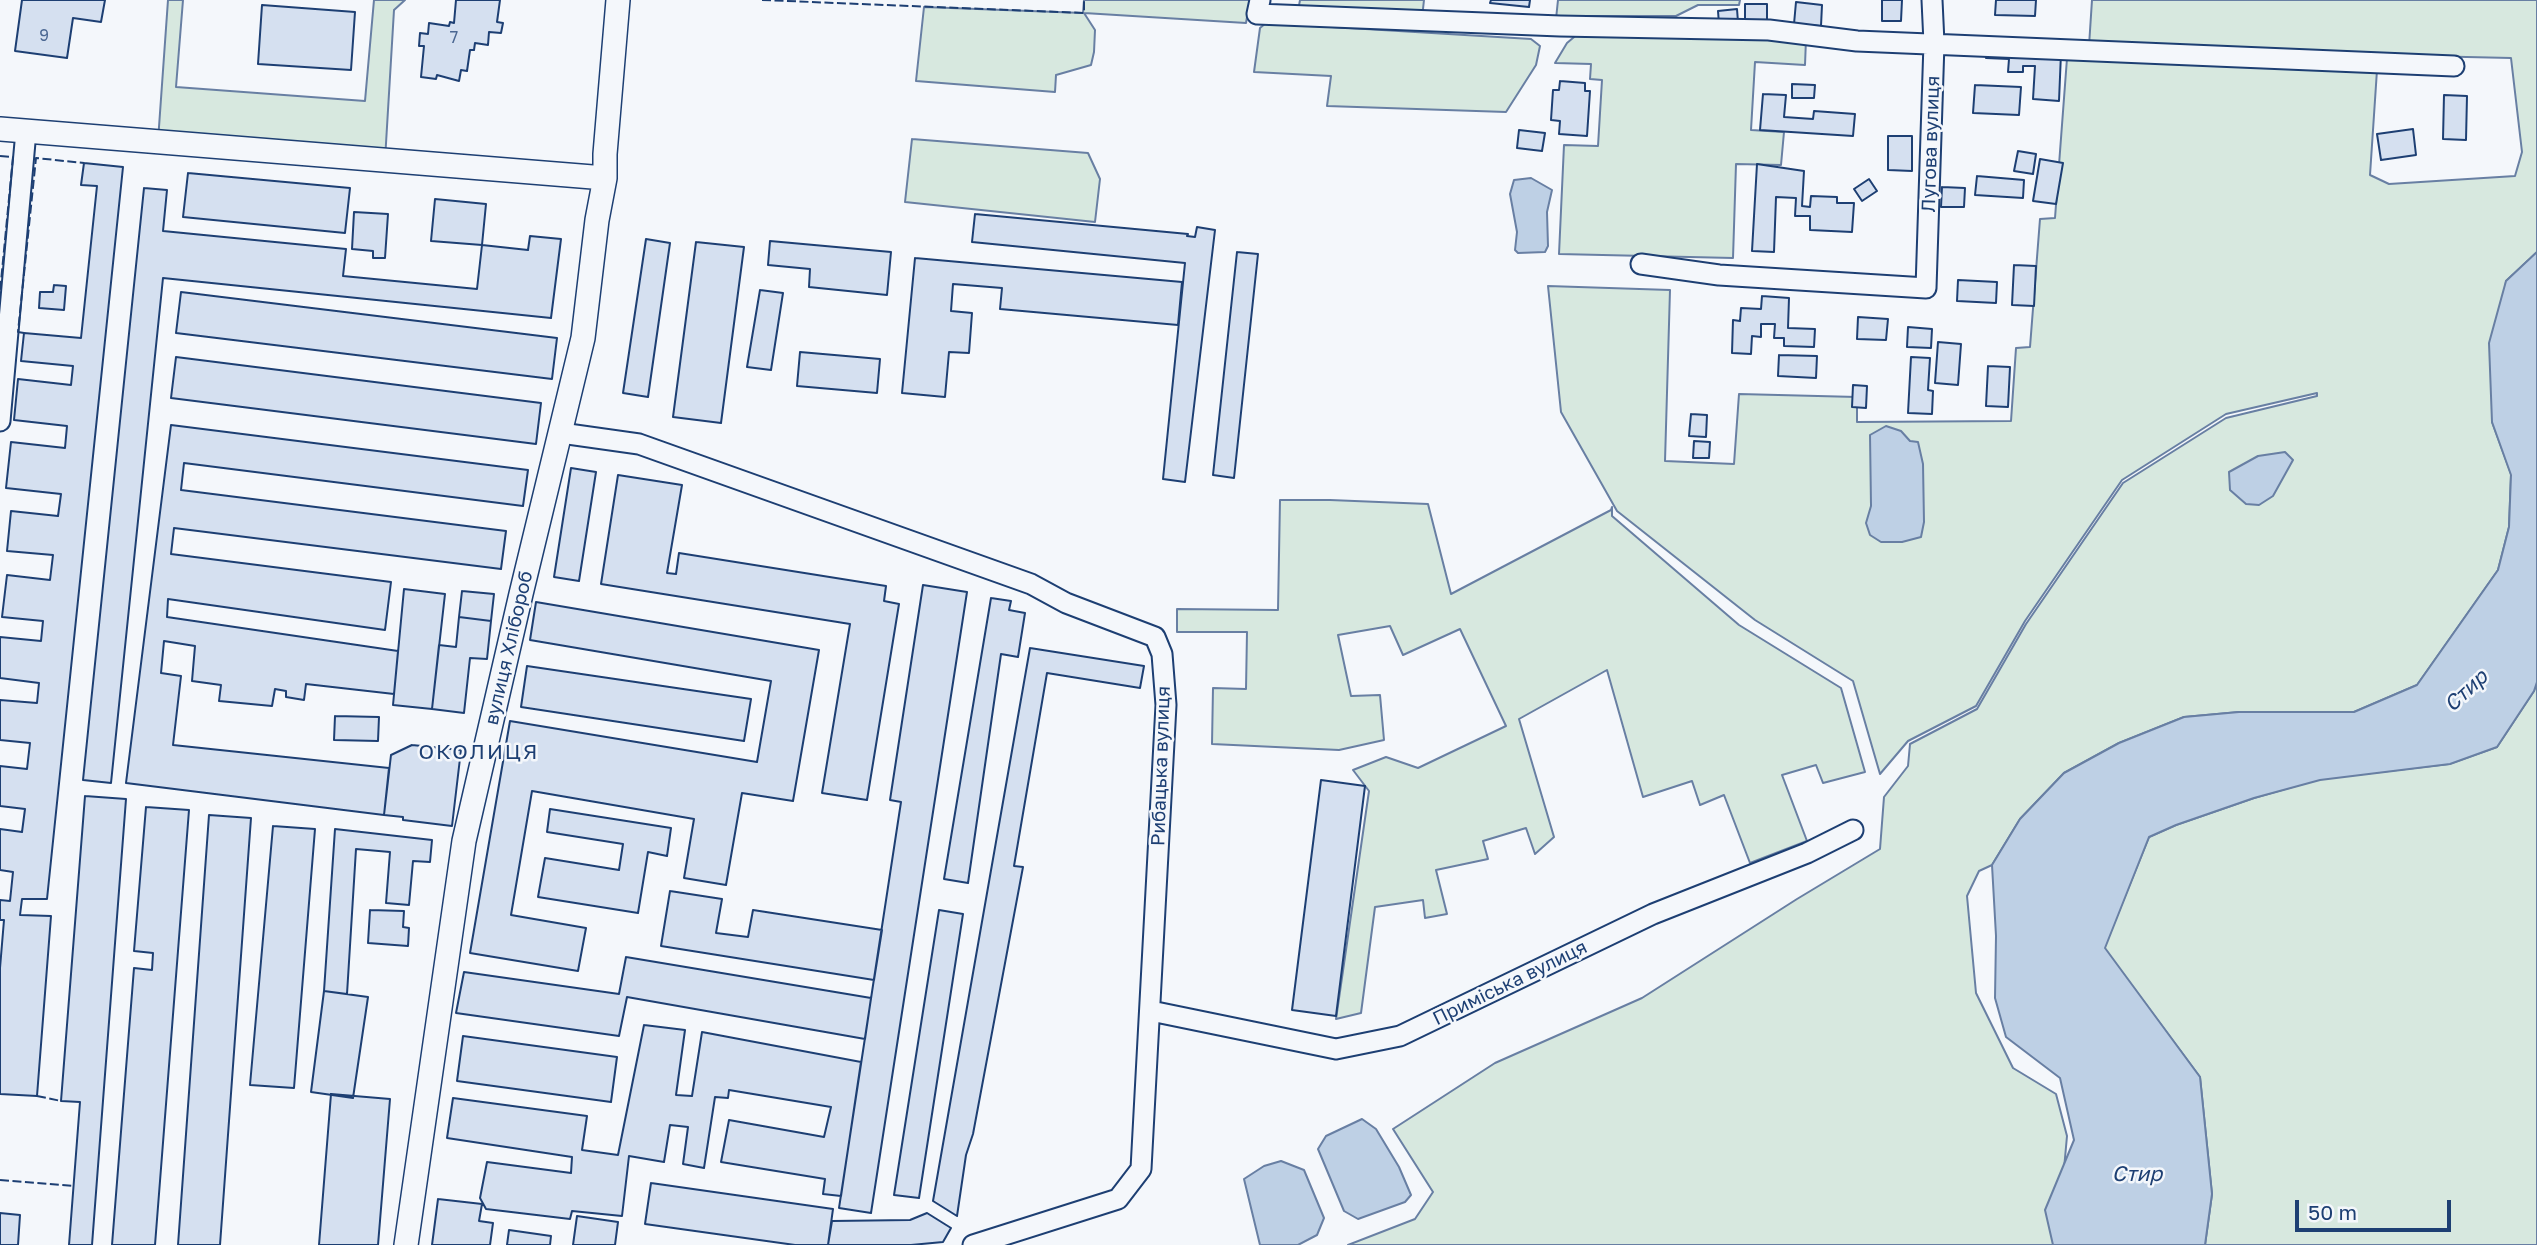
<!DOCTYPE html>
<meta charset="utf-8">
<style>
body{margin:0}
#map{position:relative;width:2537px;height:1245px;overflow:hidden;background:#f4f7fb;font-family:"Golos Text",sans-serif}
canvas{display:block}
.scale{position:absolute;left:2295px;top:1200px;width:156px;height:32px;box-sizing:border-box;border:4px solid #1d3f73;border-top:0;padding-left:9px;font-size:21px;line-height:24px;white-space:nowrap;color:#1d3f73;-webkit-text-stroke:5px #f4f7fb;paint-order:stroke}
</style>
<div id="map">
<canvas width="2537" height="1245"></canvas>
<div class="scale">50 m</div>
</div>
<script>
const g = document.querySelector('canvas').getContext('2d');
g.lineJoin = 'round';
function fillPath(path, color) {
  g.fillStyle = color;
  g.fill(path, 'evenodd');
}
function poly(rows) {
  const path = new Path2D();
  for (const r of rows) {
    path.moveTo(r[0], r[1]);
    for (let i = 2; i < r.length; i += 2) path.lineTo(r[i], r[i + 1]);
  }
  return path;
}
function trace(path, color, width, dash) {
  g.strokeStyle = color;
  g.lineWidth = width;
  g.lineCap = dash ? 'butt' : 'round';
  g.setLineDash(dash || []);
  g.stroke(path);
}
function label(font, color, halo, rows, align = 'center') {
  g.font = font + ' "Golos Text",sans-serif';
  g.lineWidth = 5;
  g.setLineDash([]);
  g.textBaseline = 'middle';
  g.strokeStyle = halo;
  g.fillStyle = color;
  for (const [text, x, y, turn = 0] of rows) {
    g.save();
    g.translate(x, y);
    g.rotate((+turn || 0) * Math.PI / 180);
    g.textAlign = isNaN(turn) ? turn : align;
    if (halo) g.strokeText(text, 0, 0);
    g.fillText(text, 0, 0);
    g.restore();
  }
}
const green = poly([
 [168,0,183,0,176,87,365,101,374,0,405,0,394,10,385,160,158,141,168,0],
 [1084,0,1250,0,1246,23,1084,13,1095,30,1094,52,1091,65,1056,75,1055,92,916,81,924,7,1083,13,1084,0],
 [1300,0,1424,0,1422,18,1298,11,1300,0],
 [1558,0,1740,0,1739,5,1698,5,1676,16,1590,16,1556,19,1558,0],
 [2092,0,2537,0,2537,252,2506,281,2492,422,2511,474,2509,527,2498,570,2417,685,2354,712,2239,712,2184,717,2119,743,2064,773,2020,819,1992,865,1979,871,1967,896,1976,993,2013,1068,2056,1094,2067,1136,2062,1191,2066,1245,1348,1245,1415,1219,1433,1192,1393,1129,1495,1063,1642,998,1797,899,1880,849,1884,797,1908,766,1910,744,1977,709,2026,624,2123,483,2226,418,2317,396,2317,393,2226,414,2122,480,2025,621,1976,706,1908,741,1880,774,1853,681,1755,620,1617,511,1561,412,1548,286,1670,290,1665,461,1734,464,1739,394,1857,397,1857,422,2011,421,2016,348,2030,347,2040,219,2055,218,2068,45,2089,46,2092,0],
 [2378,55,2511,58,2522,152,2515,176,2389,184,2370,175,2378,55],
 [1266,23,1531,39,1540,46,1536,65,1506,112,1327,106,1331,76,1254,72,1260,28,1266,23],
 [1580,32,1806,39,1805,65,1755,62,1751,130,1784,132,1781,165,1736,164,1733,258,1559,254,1564,145,1598,146,1602,80,1590,79,1591,64,1555,63,1567,43,1580,32],
 [912,139,1088,153,1100,179,1095,222,905,202,912,139],
 [1280,500,1330,500,1428,504,1451,594,1611,510,1612,507,1612,516,1739,625,1841,688,1865,772,1823,783,1816,765,1782,775,1807,841,1750,863,1724,795,1700,805,1692,781,1643,797,1607,670,1519,719,1554,837,1535,854,1526,828,1483,841,1488,859,1436,870,1447,914,1425,918,1423,900,1375,907,1361,1013,1336,1019,1369,791,1353,770,1386,757,1418,768,1506,726,1460,629,1403,655,1390,626,1338,635,1351,696,1380,695,1384,740,1339,750,1212,744,1213,688,1246,689,1247,632,1177,632,1177,609,1278,610,1280,500],
 [2537,682,2537,1245,2205,1245,2212,1194,2200,1077,2104,948,2149,837,2176,825,2254,798,2320,779,2449,764,2497,747,2534,691,2537,682]
]);
fillPath(green, '#d7e8df');
trace(green, '#687fa3', 2);
const water = poly([
 [1531,178,1552,190,1547,212,1548,246,1545,252,1518,253,1515,250,1517,232,1510,194,1514,180,1531,178],
 [2537,252,2537,682,2534,691,2497,747,2450,764,2320,780,2254,798,2176,825,2149,837,2105,948,2200,1077,2212,1194,2205,1245,2053,1245,2045,1210,2074,1140,2060,1078,2006,1037,1995,998,1996,936,1992,865,2020,819,2064,773,2119,743,2184,717,2239,712,2354,712,2417,685,2498,570,2509,527,2511,475,2492,422,2489,343,2506,281,2537,252],
 [1886,426,1901,431,1910,441,1918,442,1923,464,1924,522,1921,537,1902,542,1881,542,1870,535,1866,523,1871,506,1870,435,1886,426],
 [2285,452,2293,460,2273,496,2259,505,2246,504,2230,490,2229,472,2258,456,2285,452],
 [1362,1119,1376,1129,1399,1167,1411,1195,1405,1202,1358,1219,1344,1211,1318,1149,1326,1136,1362,1119],
 [1281,1161,1304,1170,1324,1218,1317,1235,1298,1245,1260,1245,1244,1179,1264,1166,1281,1161]
]);
fillPath(water, '#bed0e5');
trace(water, '#687fa3', 2);
const building = poly([
 [22,0,105,0,101,22,73,18,67,58,15,51,22,0],
 [456,0,500,0,497,22,503,23,501,33,489,32,488,45,475,43,474,50,470,50,467,71,461,70,459,81,437,75,436,79,421,77,424,46,419,46,420,33,428,34,429,23,449,26,450,22,454,23,456,0],
 [1491,0,1530,0,1529,7,1490,3,1491,0],
 [1882,0,1902,0,1901,21,1882,21,1882,0],
 [1996,0,2036,0,2035,16,1995,15,1996,0],
 [1796,2,1822,5,1821,26,1794,24,1796,2],
 [1745,4,1767,4,1767,23,1745,22,1745,4],
 [262,5,355,12,351,70,258,64,262,5],
 [1737,9,1738,22,1719,24,1718,11,1737,9],
 [1987,49,2061,53,2059,101,2033,99,2035,66,2023,66,2023,72,2008,72,2009,59,1986,58,1987,49],
 [1560,81,1585,83,1585,91,1590,91,1587,136,1559,134,1560,121,1551,120,1553,90,1559,90,1560,81],
 [1792,84,1815,85,1814,98,1792,98,1792,84],
 [1975,85,2021,87,2019,115,1973,113,1975,85],
 [1763,94,1786,95,1784,117,1813,119,1814,111,1855,114,1853,136,1760,130,1763,94],
 [2444,95,2467,96,2466,140,2443,139,2444,95],
 [2413,129,2416,155,2381,160,2377,134,2413,129],
 [1519,130,1545,133,1542,151,1517,148,1519,130],
 [1888,136,1912,136,1912,171,1888,170,1888,136],
 [2018,151,2036,154,2033,174,2014,171,2018,151],
 [2040,159,2063,163,2056,204,2033,201,2040,159],
 [84,163,123,167,47,899,22,899,20,915,51,916,37,1096,0,1094,0,968,4,920,0,920,0,900,10,901,13,872,0,870,0,829,22,832,25,809,0,806,0,766,27,769,30,743,0,740,0,700,37,703,39,683,0,678,0,637,41,641,43,621,2,617,7,575,50,580,53,555,7,551,11,511,58,516,61,494,6,488,11,442,65,448,67,426,14,420,18,379,71,385,73,366,21,361,24,333,81,338,97,186,81,185,84,163],
 [1757,164,1804,171,1802,206,1810,207,1811,196,1837,197,1837,203,1854,203,1852,232,1810,230,1810,216,1795,216,1796,198,1776,197,1774,252,1752,251,1757,164],
 [188,173,350,188,345,233,183,217,188,173],
 [1977,176,2024,180,2023,198,1975,195,1977,176],
 [1869,179,1877,191,1862,201,1854,189,1869,179],
 [1942,187,1965,188,1964,207,1941,207,1942,187],
 [144,188,167,190,163,231,346,249,343,276,477,289,482,245,528,250,530,236,561,239,551,318,163,278,111,783,83,780,144,188],
 [435,199,486,204,482,245,431,241,435,199],
 [354,212,388,214,385,258,373,258,373,251,352,249,354,212],
 [975,214,1188,234,1187,236,1195,237,1197,227,1215,230,1185,482,1163,479,1185,263,972,242,975,214],
 [646,239,670,243,648,397,623,393,646,239],
 [770,241,891,252,887,295,809,287,810,269,768,265,770,241],
 [696,242,744,247,721,423,673,417,696,242],
 [1237,252,1258,254,1234,478,1213,475,1237,252],
 [915,258,1182,282,1178,325,1000,309,1002,288,953,284,951,311,972,313,969,353,949,352,945,397,902,393,915,258],
 [2014,265,2036,266,2034,306,2012,305,2014,265],
 [1958,280,1997,282,1996,303,1957,301,1958,280],
 [54,285,66,286,64,310,39,308,40,292,53,292,54,285],
 [760,290,783,293,771,370,747,367,760,290],
 [181,292,557,338,552,379,176,333,181,292],
 [1762,296,1789,298,1788,328,1815,329,1814,347,1784,346,1784,338,1774,338,1775,324,1761,324,1761,337,1752,336,1751,354,1732,353,1733,320,1740,321,1741,308,1761,309,1762,296],
 [1858,317,1888,319,1886,340,1857,339,1858,317],
 [1908,327,1932,329,1931,348,1907,347,1908,327],
 [1938,342,1961,344,1958,385,1935,383,1938,342],
 [800,352,880,359,877,393,797,386,800,352],
 [1779,355,1817,356,1816,378,1778,376,1779,355],
 [176,357,541,403,536,444,171,398,176,357],
 [1911,357,1930,358,1928,390,1933,391,1932,414,1908,413,1911,357],
 [1988,366,2010,367,2008,407,1986,406,1988,366],
 [1853,385,1867,386,1866,408,1852,407,1853,385],
 [1691,414,1707,415,1706,437,1689,436,1691,414],
 [171,425,528,470,523,506,184,463,181,490,506,531,501,569,174,528,171,554,391,582,385,630,168,599,167,617,398,651,394,694,306,684,304,700,286,697,286,691,275,689,272,706,219,701,221,685,192,681,195,646,164,641,161,673,181,676,173,745,389,768,384,815,126,783,171,425],
 [1694,441,1710,442,1709,458,1693,458,1694,441],
 [571,468,596,472,579,581,554,577,571,468],
 [618,475,682,485,667,573,676,574,679,553,886,586,884,601,899,604,867,800,822,793,850,624,601,584,618,475],
 [923,585,967,592,871,1213,839,1208,901,802,890,800,923,585],
 [404,589,445,594,432,709,393,705,404,589],
 [462,591,494,594,491,621,459,617,462,591],
 [991,598,1011,601,1009,610,1025,613,1018,657,1001,654,968,883,944,879,991,598],
 [536,602,819,650,793,801,742,793,726,885,684,878,694,819,532,791,511,915,586,928,578,971,470,953,510,721,757,762,771,681,530,640,536,602],
 [459,617,491,621,487,659,470,658,464,713,432,709,439,645,456,647,459,617],
 [1030,648,1144,666,1140,688,1047,673,1014,866,1023,867,973,1134,966,1155,957,1216,933,1201,1030,648],
 [527,666,751,699,744,741,521,707,527,666],
 [335,716,379,717,378,741,334,740,335,716],
 [412,745,461,750,452,826,403,820,403,817,384,815,391,755,412,745],
 [1321,780,1365,786,1336,1016,1292,1010,1321,780],
 [85,796,126,799,92,1245,69,1245,80,1102,61,1101,85,796],
 [146,807,189,810,155,1245,112,1245,134,968,152,970,153,953,134,951,146,807],
 [550,809,671,828,667,856,648,852,638,913,538,897,545,858,619,870,623,844,547,832,550,809],
 [209,815,251,818,220,1245,178,1245,209,815],
 [273,826,315,829,294,1088,250,1085,273,826],
 [335,829,432,840,430,862,413,861,409,905,386,903,390,852,356,849,347,994,324,991,335,829],
 [670,891,722,899,716,933,748,937,753,910,882,930,874,980,661,946,670,891],
 [370,910,404,911,403,927,409,928,408,946,368,943,370,910],
 [939,910,963,914,919,1198,894,1195,939,910],
 [626,957,871,998,865,1039,627,997,619,1036,456,1013,464,972,619,994,626,957],
 [324,991,368,997,353,1098,311,1092,324,991],
 [644,1025,685,1030,676,1095,692,1096,702,1032,861,1062,841,1196,823,1194,825,1179,721,1162,729,1120,824,1137,831,1107,729,1090,728,1098,715,1097,704,1168,683,1164,688,1127,670,1125,664,1162,629,1156,622,1216,572,1211,570,1219,486,1209,480,1198,487,1162,571,1173,572,1157,447,1138,453,1098,587,1116,582,1150,618,1155,644,1025],
 [463,1036,617,1057,611,1102,457,1081,463,1036],
 [331,1094,390,1099,378,1245,319,1245,331,1094],
 [651,1183,833,1209,828,1245,795,1245,645,1224,651,1183],
 [438,1199,482,1204,479,1221,493,1223,490,1245,432,1245,438,1199],
 [0,1213,20,1215,18,1245,0,1245,0,1213],
 [927,1213,951,1228,943,1242,911,1245,828,1245,832,1221,910,1220,927,1213],
 [577,1216,618,1222,615,1245,573,1245,577,1216],
 [509,1230,551,1236,550,1245,507,1245,509,1230]
]);
fillPath(building, '#d5e0f0');
trace(building, '#1d3f73', 2);
const minor = poly([
 [1260,0,1257,14,1560,26,1769,30,1857,41,2454,66],
 [1641,264,1719,275,1926,288,1934,43,1932,0],
 [0,421,26,131],
 [561,433,639,444,1031,584,1066,603,1155,637,1162,654,1166,705,1141,1169,1118,1199,973,1245],
 [1151,1011,1336,1049,1400,1036,1653,914,1807,853,1853,830]
]);
const tertiary = poly([
 [0,129,605,178],
 [406,1245,464,841,521,594,583,338,597,220,605,178,605,154,618,0]
]);
trace(minor, '#1d3f73', 23);
trace(tertiary, '#1d3f73', 26);
trace(minor, '#f4f7fb', 19);
trace(tertiary, '#f4f7fb', 23);
trace(poly([
 [762,0,1084,13,1084,0],
 [0,156,13,157,0,292],
 [24,333,18,332,36,158,84,163],
 [37,1096,61,1101],
 [0,1180,74,1186]
]), '#1d3f73', 2, [9, 3.5]);
label('16px', '#4b6792', null, [
 ["9",44,36],
 ["7",454,38]
]);
label('19px', '#1d3f73', '#f4f7fb', [
 ["Лугова вулиця",1931,144,-88],
 ["вулиця Хлібороб",509,648,-77],
 ["Рибацька вулиця",1161,766,-88],
 ["Приміська вулиця",1510,983,-26]
]);
label('italic 21px', '#1d3f73', '#f4f7fb', [
 ["Стир",2466,691,-43],
 ["Стир",2137,1174]
]);
g.letterSpacing = '2px';
label('21px', '#1d3f73', '#f4f7fb', [
 ["ОКОЛИЦЯ",479,752]
]);
g.letterSpacing = '0px';
</script>
